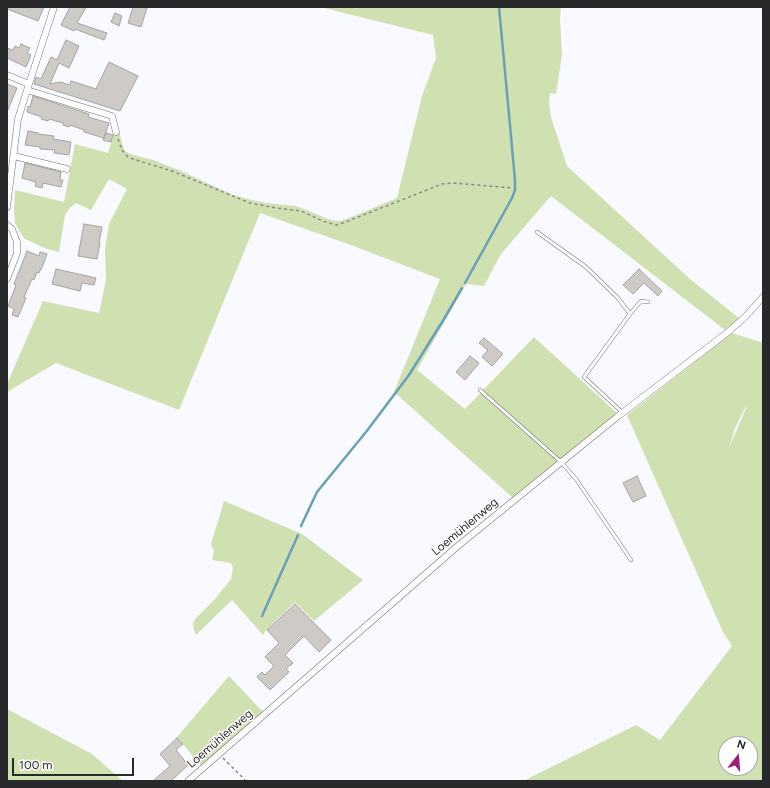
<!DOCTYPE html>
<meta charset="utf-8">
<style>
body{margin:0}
#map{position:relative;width:770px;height:788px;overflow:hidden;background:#f8faff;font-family:Figtree,sans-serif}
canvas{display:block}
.frame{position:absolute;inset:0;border:8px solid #28292b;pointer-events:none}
.north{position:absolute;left:718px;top:736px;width:40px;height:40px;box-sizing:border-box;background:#fff;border:1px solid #a9a9aa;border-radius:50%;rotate:17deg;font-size:11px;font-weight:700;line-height:16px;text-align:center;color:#28292b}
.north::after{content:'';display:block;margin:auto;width:14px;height:18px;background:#9a217a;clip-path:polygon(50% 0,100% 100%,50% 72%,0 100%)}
.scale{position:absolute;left:12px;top:758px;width:122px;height:18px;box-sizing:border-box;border:2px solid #28292b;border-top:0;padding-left:5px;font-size:12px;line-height:14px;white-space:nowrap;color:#28292b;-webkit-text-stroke:3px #fff;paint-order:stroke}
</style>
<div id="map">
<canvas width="770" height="788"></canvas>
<div class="frame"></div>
<div class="north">N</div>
<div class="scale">100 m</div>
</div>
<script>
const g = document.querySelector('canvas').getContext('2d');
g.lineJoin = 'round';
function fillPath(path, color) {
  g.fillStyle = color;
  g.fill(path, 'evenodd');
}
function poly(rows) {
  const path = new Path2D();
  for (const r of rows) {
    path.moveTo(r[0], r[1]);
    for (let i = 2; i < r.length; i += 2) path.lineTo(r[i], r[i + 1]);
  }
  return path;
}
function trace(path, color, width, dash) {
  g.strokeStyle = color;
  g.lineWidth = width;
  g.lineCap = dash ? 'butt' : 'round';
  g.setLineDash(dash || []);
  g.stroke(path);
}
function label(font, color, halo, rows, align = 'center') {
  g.font = font + ' Figtree,sans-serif';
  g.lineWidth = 3;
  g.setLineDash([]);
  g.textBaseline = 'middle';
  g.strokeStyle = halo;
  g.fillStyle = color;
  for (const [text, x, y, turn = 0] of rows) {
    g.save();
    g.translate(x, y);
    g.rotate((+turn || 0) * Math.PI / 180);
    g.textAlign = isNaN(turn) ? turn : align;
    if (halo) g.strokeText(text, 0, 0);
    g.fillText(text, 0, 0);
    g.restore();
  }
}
fillPath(poly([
 [320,7,561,7,560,18,562,55,556,94,550,93,549,104,551,117,567,166,690,279,739,318,725,330,551,196,501,254,484,286,466,284,417,370,465,409,534,337,618,414,513,498,394,392,440,279,348,244,260,213,179,410,56,363,7,392,7,384,43,301,99,313,106,280,105,249,109,224,127,189,109,179,91,210,76,203,70,208,65,215,59,252,47,249,25,239,20,232,15,223,14,211,15,190,64,202,75,144,108,153,117,123,122,143,125,151,130,154,153,160,179,170,233,195,248,199,266,203,296,206,331,220,340,221,349,218,397,198,422,96,436,58,433,35],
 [732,333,763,343,763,781,523,781,636,725,660,740,732,646,723,632,627,415,704,355],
 [746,406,747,406,729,448,735,428],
 [726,744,750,744,750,768,726,768],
 [224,501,302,534,363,580,314,621,295,602,267,629,263,635,232,600,196,635,194,630,193,623,195,619,215,599,231,579,233,568,231,563,212,560,214,551,211,544],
 [229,676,263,712,201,766,177,737],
 [7,709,92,754,123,781,7,781]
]), '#d0e1b1');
trace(poly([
 [465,283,512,198,515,190,515,181,512,147,499,7],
 [301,526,317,492,366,432,409,375,444,319,462,288],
 [262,616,298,535]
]), '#6b9fb6', 2.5);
const building = poly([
 [7,7,44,7,38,21,7,9,7,7],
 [70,7,86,7,77,23,107,33,104,40,75,29,74,31,61,25,70,7],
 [133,7,143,7,147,8,141,27,128,23,133,7],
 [115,13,122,16,119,26,111,22,115,13],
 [66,40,79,46,69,68,59,63,50,84,60,82,70,85,71,81,96,89,109,62,138,76,120,111,34,84,36,77,41,79,51,57,57,60,66,40],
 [21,44,30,48,27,53,31,55,26,67,7,58,7,48,13,50,15,46,19,48,21,44],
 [7,84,17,88,7,112,7,84],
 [33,96,89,114,88,117,109,123,104,138,84,132,84,130,70,125,69,127,63,125,63,123,49,119,48,121,41,119,42,117,27,112,28,106,30,107,33,96],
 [28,131,38,133,38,134,54,136,53,139,71,142,69,155,54,153,55,150,40,149,40,147,25,145,28,131],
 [106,133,113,135,111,142,103,140,106,133],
 [25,163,61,172,60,180,63,180,61,187,43,183,42,188,35,186,36,182,22,178,25,163],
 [84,224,102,227,99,243,100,243,97,259,78,256,84,224],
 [27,251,39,256,40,252,47,254,41,270,40,270,39,273,37,272,34,280,32,279,24,297,26,298,18,317,12,315,14,309,8,306,16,285,14,284,27,251],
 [56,269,96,278,94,285,82,283,80,291,52,284,56,269],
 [639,269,662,291,658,296,644,283,633,294,623,285,639,269],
 [484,338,503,354,492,366,482,357,488,350,479,343,484,338],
 [470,356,479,363,465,380,456,372,470,356],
 [637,476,646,496,633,502,623,483,637,476],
 [295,604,331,640,319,652,304,636,285,655,293,663,286,669,289,672,270,690,257,677,262,672,265,675,274,666,265,657,279,643,267,630,295,604],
 [177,738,183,744,176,750,188,765,171,781,153,781,170,766,160,754,177,738]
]);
fillPath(building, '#cecbc6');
trace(building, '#a6a39e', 1);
const lane = poly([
 [537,232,586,267,618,298,630,314,584,377,623,413],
 [630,314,641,301,648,302],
 [480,390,561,462,576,479,631,560]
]);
const street = poly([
 [7,75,29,84],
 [27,90,112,116,116,132],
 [14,156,67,169],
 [7,207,18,119,29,84,54,7],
 [7,225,12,229,17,242,17,253,7,279],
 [188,781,459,545,617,417,728,332,745,317,763,297]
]);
trace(lane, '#707277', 4);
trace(street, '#707277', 7);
trace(poly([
 [118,139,122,150,128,157,133,159,172,171,250,203,276,208,301,211,323,221,336,225,343,223,442,184,452,183,513,188],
 [223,758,246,781]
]), '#87888c', 1.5, [3, 3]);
trace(lane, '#fff', 3);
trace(street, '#fff', 6);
label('12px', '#28292b', '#fff', [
 ["Loemühlenweg",465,527,-40],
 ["Loemühlenweg",220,739,-41]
]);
</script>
